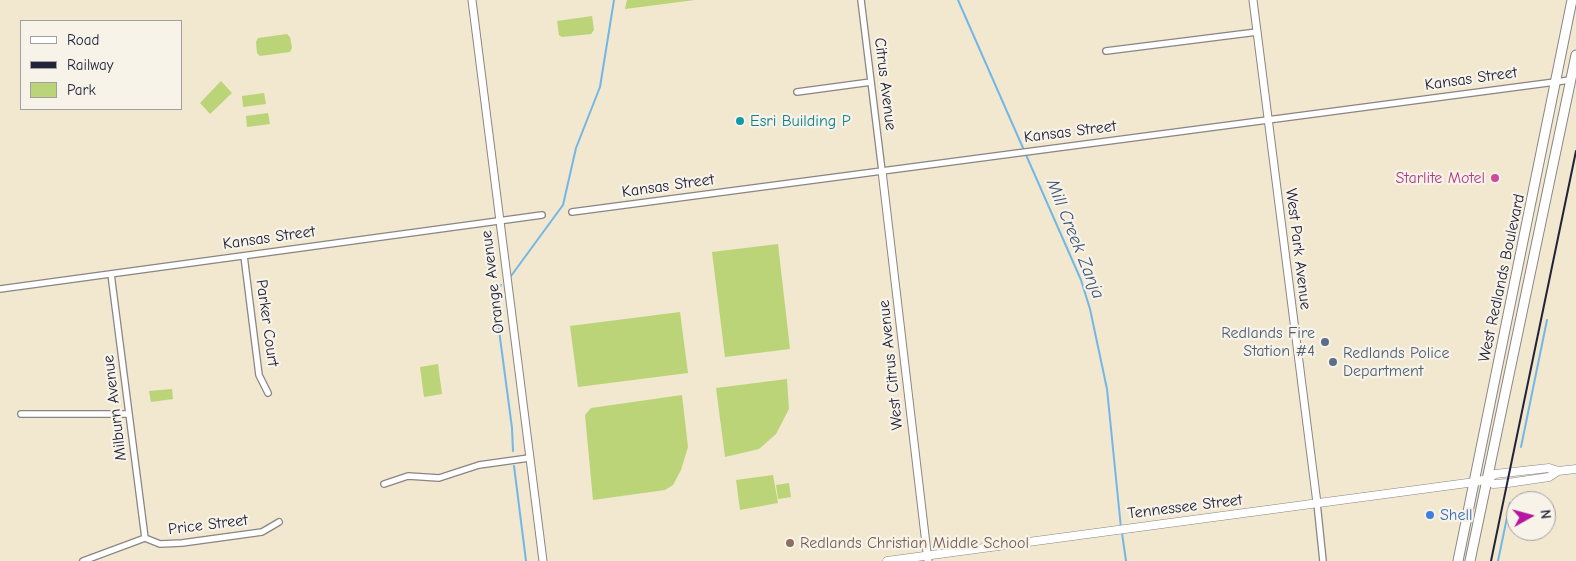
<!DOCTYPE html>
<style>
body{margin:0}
#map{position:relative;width:1576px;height:561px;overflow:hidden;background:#f2e7cf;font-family:"Comic Neue",sans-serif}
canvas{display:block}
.legend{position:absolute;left:20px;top:20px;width:162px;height:90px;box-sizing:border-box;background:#f7f3e8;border:1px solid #a29fa3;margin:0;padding:6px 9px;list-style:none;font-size:15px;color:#22223b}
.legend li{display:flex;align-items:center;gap:10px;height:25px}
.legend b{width:25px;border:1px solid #a29fa3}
.north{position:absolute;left:1506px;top:491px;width:50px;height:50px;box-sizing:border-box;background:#f7f3e8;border:1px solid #a29fa3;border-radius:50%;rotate:83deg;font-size:14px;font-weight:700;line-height:20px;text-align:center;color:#22223b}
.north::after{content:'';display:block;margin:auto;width:18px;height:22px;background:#b5179e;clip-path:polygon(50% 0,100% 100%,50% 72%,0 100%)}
</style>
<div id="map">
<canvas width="1576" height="561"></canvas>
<ul class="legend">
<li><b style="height:6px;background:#fff"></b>Road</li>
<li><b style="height:6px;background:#22223b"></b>Railway</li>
<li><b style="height:14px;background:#bbd478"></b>Park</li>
</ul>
<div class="north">N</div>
</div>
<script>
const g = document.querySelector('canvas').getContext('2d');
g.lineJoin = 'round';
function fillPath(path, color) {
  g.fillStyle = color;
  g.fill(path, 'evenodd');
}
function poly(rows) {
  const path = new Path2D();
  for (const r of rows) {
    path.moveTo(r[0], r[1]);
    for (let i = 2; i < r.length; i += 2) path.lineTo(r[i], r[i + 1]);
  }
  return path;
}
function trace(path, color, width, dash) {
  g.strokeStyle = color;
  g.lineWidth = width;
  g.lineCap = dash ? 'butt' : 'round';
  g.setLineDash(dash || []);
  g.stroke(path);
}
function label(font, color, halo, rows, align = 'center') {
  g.font = font + ' "Comic Neue",sans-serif';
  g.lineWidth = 4.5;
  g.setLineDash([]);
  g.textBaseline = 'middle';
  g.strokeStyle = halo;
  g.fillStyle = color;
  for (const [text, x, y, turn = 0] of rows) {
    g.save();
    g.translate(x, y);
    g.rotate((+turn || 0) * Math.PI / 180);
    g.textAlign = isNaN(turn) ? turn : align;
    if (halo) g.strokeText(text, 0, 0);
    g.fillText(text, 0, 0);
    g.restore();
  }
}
fillPath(poly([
 [627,0,695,0,625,9],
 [592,16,594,30,591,34,562,37,559,35,557,21],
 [287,34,290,37,292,48,290,52,260,56,257,53,256,42,258,38],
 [221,81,232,93,210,114,200,103],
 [264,93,266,104,243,107,242,96],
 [268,113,270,124,247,127,246,116],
 [778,244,790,349,725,357,712,252],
 [680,312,688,373,578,387,570,326],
 [438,364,442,394,424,397,420,367],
 [787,379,789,409,776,434,759,449,725,457,716,388],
 [172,389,173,399,151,402,149,391],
 [682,395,688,447,681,470,673,485,665,490,593,500,585,415,591,408],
 [773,475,778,503,740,510,736,480],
 [789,483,791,497,778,499,776,485]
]), '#bbd478');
trace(poly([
 [958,0,1081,280,1090,309,1107,389,1121,528],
 [511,276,563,205,576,148,600,87,614,0],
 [501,285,497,290,495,300,512,428,513,451],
 [1521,447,1547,320],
 [514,466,526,561],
 [1122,533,1126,561],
 [1498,561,1510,503]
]), '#71b7e8', 2);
const minor = poly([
 [861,0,882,171],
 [1106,51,1257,32],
 [797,92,871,82],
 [572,212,1570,80],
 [244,256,259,375,268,393],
 [111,274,145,538],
 [0,289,542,215],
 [21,414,129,414],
 [384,484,408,476,439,478,479,465,529,458],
 [1317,503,1323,561],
 [145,538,160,544,182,543,262,532,279,522],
 [83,561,145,538]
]);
const tertiary = poly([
 [472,0,543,561],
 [1253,0,1317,503],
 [882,171,928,561]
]);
const secondary = poly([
 [1487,479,1493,484,1508,483,1549,477,1558,471],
 [887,561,1475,482,1487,479,1495,474,1549,468,1558,471,1576,469]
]);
const primary = poly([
 [1458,561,1572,0],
 [1470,561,1576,55]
]);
trace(minor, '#8a8485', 8);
trace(tertiary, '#8a8485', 9);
trace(secondary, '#8a8485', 9);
trace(primary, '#8a8485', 11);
trace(minor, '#fff', 5.5);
trace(tertiary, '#fff', 7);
trace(secondary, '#fff', 8);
trace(primary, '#fff', 9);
trace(poly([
 [1491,561,1576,151]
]), '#22223b', 2);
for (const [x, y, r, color] of [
 [740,121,5,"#0f9aa8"],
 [1495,178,5,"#d1479c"],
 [1325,342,5,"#5c6f8a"],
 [1333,362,5,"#5c6f8a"],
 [1430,515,5,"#3f7fe0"],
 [790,543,5,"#8d6e63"]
]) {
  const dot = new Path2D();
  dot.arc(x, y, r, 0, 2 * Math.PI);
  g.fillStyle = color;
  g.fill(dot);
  trace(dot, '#f7f3e8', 2);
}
label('16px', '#22223b', '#f7f3e8', [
 ["Kansas Street",1471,79,-8],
 ["Citrus Avenue",885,84,83],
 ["Kansas Street",1070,132,-7],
 ["Kansas Street",668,186,-8],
 ["Kansas Street",269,238,-8],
 ["West Park Avenue",1298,249,83],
 ["West Redlands Boulevard",1502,278,-78],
 ["Orange Avenue",493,282,-97],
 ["Parker Court",267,323,82],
 ["West Citrus Avenue",891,365,-96],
 ["Milburn Avenue",115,408,-97],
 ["Tennessee Street",1185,507,-7],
 ["Price Street",208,525,-7]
]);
label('16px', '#0d838f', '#f7f3e8', [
 ["Esri Building P",750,121]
], 'left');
label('16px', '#b23c85', '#f7f3e8', [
 ["Starlite Motel",1485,178]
], 'right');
label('16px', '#4e5e75', '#f7f3e8', [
 ["Redlands Fire",1315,333],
 ["Station #4",1315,351],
 ["Redlands Police",1343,353,"left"],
 ["Department",1343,371,"left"]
], 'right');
label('16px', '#366cbe', '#f7f3e8', [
 ["Shell",1440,515]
], 'left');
label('16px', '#785e54', '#f7f3e8', [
 ["Redlands Christian Middle School",800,543]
], 'left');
label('italic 18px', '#3e5678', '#f7f3e8', [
 ["Mill Creek Zanja",1075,239,68]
]);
</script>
